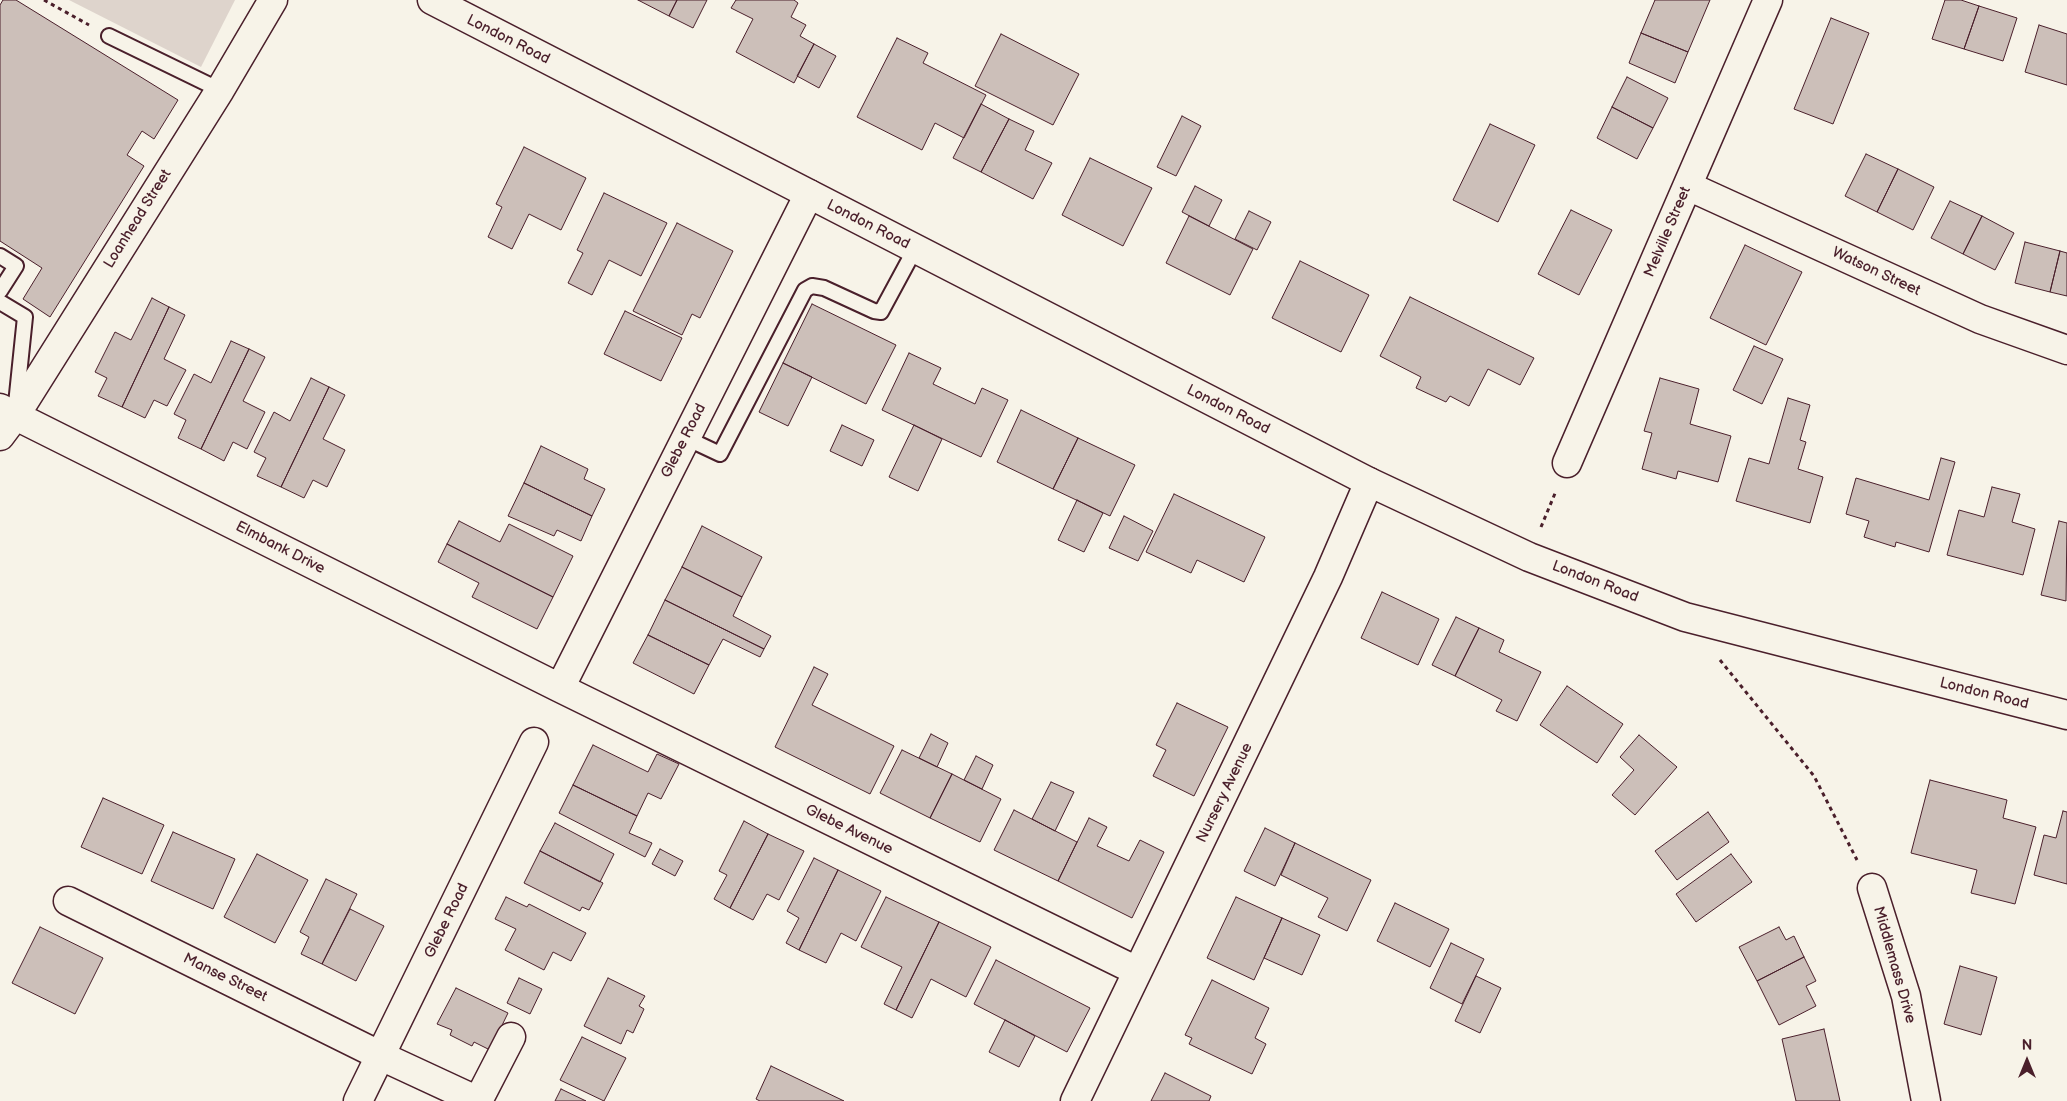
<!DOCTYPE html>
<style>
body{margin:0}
#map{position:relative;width:2067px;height:1101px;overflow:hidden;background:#f7f3e8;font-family:"Balsamiq Sans",sans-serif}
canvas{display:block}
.north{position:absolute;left:2002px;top:1036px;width:50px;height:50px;-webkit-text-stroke:4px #f7f3e8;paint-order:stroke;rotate:0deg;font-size:14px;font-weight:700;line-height:20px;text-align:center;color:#4a1f2b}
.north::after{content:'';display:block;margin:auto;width:18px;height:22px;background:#4a1f2b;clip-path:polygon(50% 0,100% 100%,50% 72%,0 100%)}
</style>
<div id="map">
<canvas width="2067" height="1101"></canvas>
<div class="north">N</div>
</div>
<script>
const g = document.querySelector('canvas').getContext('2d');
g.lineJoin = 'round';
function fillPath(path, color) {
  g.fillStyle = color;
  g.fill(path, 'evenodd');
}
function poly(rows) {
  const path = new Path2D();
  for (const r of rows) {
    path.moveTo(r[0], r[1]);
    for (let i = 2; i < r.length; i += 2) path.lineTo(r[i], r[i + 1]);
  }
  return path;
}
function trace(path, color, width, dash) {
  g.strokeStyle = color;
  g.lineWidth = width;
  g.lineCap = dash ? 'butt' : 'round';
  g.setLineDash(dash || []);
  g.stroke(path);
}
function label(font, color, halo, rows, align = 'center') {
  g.font = font + ' "Balsamiq Sans",sans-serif';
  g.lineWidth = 5;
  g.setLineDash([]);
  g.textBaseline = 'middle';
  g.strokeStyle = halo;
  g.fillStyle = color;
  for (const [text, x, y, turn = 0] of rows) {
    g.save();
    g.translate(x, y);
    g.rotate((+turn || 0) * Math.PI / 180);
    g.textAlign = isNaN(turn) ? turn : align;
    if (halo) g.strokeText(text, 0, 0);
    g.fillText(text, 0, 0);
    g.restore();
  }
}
fillPath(poly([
 [69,0,235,0,201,67]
]), '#ded4cc');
const building = poly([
 [3,0,16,0,178,100,154,139,142,131,127,155,144,166,50,317,23,299,42,268,0,241,0,5,3,0],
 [638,0,677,0,669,16,638,0],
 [677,0,707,0,693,28,669,16,677,0],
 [736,0,794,0,798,3,791,17,806,25,800,36,814,44,794,83,736,52,753,19,731,8,736,0],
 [1655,0,1710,0,1688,52,1641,33,1655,0],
 [1945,0,1961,0,1979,6,1964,49,1932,39,1945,0],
 [1979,6,2017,18,2003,61,1964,49,1979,6],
 [1831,18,1869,33,1833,124,1794,109,1831,18],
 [2039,25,2067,34,2067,85,2025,72,2039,25],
 [1641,33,1688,52,1675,83,1629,63,1641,33],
 [1001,34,1079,74,1053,125,975,86,1001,34],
 [897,38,928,53,923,63,986,95,964,138,935,123,922,150,857,117,897,38],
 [814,44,836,56,819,88,797,76,814,44],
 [1627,77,1668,98,1653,128,1612,107,1627,77],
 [981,104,1009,119,981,172,953,158,981,104],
 [1612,107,1653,128,1637,159,1597,138,1612,107],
 [1182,116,1201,126,1176,176,1157,167,1182,116],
 [1009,119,1034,131,1025,150,1052,163,1033,199,981,172,1009,119],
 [1490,124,1535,145,1498,222,1453,200,1490,124],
 [524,147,586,178,561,230,529,214,512,249,488,237,502,207,496,204,524,147],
 [1866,154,1898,169,1877,212,1845,196,1866,154],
 [1090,158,1152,188,1123,246,1062,215,1090,158],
 [1898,169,1934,187,1913,230,1877,212,1898,169],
 [1195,186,1222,200,1209,226,1182,212,1195,186],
 [604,193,667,223,641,276,609,260,592,295,568,283,583,253,577,250,604,193],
 [1950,201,1982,216,1963,254,1931,238,1950,201],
 [1571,210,1612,230,1579,295,1538,274,1571,210],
 [1249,211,1271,222,1257,250,1235,239,1249,211],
 [1189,216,1253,249,1230,295,1166,263,1189,216],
 [1982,216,2014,233,1995,270,1963,254,1982,216],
 [677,223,733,251,700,318,692,314,682,335,633,311,677,223],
 [2025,242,2060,251,2050,292,2015,283,2025,242],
 [1745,245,1802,272,1766,345,1710,318,1745,245],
 [2060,251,2067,253,2067,296,2050,292,2060,251],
 [1300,261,1369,295,1341,352,1272,318,1300,261],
 [1410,297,1534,358,1520,385,1488,369,1469,406,1450,396,1446,402,1416,388,1421,377,1380,356,1410,297],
 [152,298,169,307,122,407,98,396,107,378,95,372,115,332,131,340,152,298],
 [812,304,896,345,866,404,783,363,812,304],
 [169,307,185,315,164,359,186,370,167,406,154,400,145,418,122,407,169,307],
 [625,311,682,338,661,381,604,354,625,311],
 [231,341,249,349,201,449,178,438,186,420,174,414,194,374,211,383,231,341],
 [1754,346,1783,359,1762,404,1733,390,1754,346],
 [249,349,265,357,243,401,265,412,247,449,233,442,224,461,201,449,249,349],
 [909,353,941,368,933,384,975,404,982,388,1008,400,981,457,882,410,909,353],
 [783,363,812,377,788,426,759,412,783,363],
 [311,378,329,387,281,487,257,476,266,458,254,452,274,412,290,421,311,378],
 [1660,378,1699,389,1690,424,1731,436,1718,482,1678,471,1676,479,1642,469,1652,433,1644,431,1660,378],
 [329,387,345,395,323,439,345,450,327,487,313,480,304,498,281,487,329,387],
 [1788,398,1810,405,1800,440,1806,442,1798,469,1823,477,1810,523,1736,501,1749,458,1769,464,1788,398],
 [1021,410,1078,438,1053,489,997,462,1021,410],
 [842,425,874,440,862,466,830,451,842,425],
 [914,425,942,439,918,491,889,477,914,425],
 [1078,438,1135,465,1110,516,1053,489,1078,438],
 [541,446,588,469,584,479,605,489,592,516,524,483,541,446],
 [1941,458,1955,462,1929,552,1896,542,1895,547,1864,537,1869,521,1846,514,1856,478,1929,500,1941,458],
 [524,483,592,516,581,541,557,530,554,536,508,516,524,483],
 [1992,487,2020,494,2012,522,2035,529,2023,575,1947,555,1959,510,1984,517,1992,487],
 [1174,494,1265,537,1244,582,1197,560,1191,573,1146,552,1174,494],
 [1077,500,1103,513,1084,552,1058,540,1077,500],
 [1124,516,1153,531,1138,561,1109,548,1124,516],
 [459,521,500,542,509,524,573,556,553,597,447,544,459,521],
 [2059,521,2067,523,2066,601,2041,595,2059,521],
 [702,526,762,557,742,597,682,567,702,526],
 [447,544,553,597,537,629,472,597,479,583,438,562,447,544],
 [682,567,742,597,733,616,771,636,764,649,665,600,682,567],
 [1382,592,1439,619,1418,665,1361,638,1382,592],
 [665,600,764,649,760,657,723,639,709,665,648,635,665,600],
 [1456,617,1479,628,1455,676,1432,665,1456,617],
 [1479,628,1504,640,1499,652,1541,672,1517,721,1496,711,1502,700,1455,676,1479,628],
 [648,635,709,665,694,694,633,663,648,635],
 [814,667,828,674,812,705,894,746,870,794,775,747,814,667],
 [1567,686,1623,724,1597,763,1540,725,1567,686],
 [1177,703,1228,727,1194,796,1153,776,1166,750,1156,745,1177,703],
 [931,734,948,743,937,767,919,758,931,734],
 [1639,735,1677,767,1635,815,1612,795,1634,770,1620,757,1639,735],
 [593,745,648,772,657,754,679,764,661,799,648,793,637,816,573,785,593,745],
 [902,750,952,774,930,818,880,793,902,750],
 [976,756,993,765,982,789,964,780,976,756],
 [952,774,1001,799,980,842,930,818,952,774],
 [1930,780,2007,800,2003,818,2036,827,2015,904,1971,893,1977,870,1911,853,1930,780],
 [1051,782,1074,792,1055,831,1032,819,1051,782],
 [573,785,637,816,629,833,652,843,645,857,559,813,573,785],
 [103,798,164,825,142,874,81,847,103,798],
 [1014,810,1077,842,1058,881,994,850,1014,810],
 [2063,811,2067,812,2067,884,2034,875,2044,835,2056,838,2063,811],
 [1708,812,1729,842,1677,880,1655,851,1708,812],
 [1089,818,1107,827,1097,846,1129,861,1140,840,1164,852,1132,918,1058,881,1089,818],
 [744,821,768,834,730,908,714,899,727,875,719,871,744,821],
 [555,823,614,854,600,882,540,851,555,823],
 [1265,828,1295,843,1275,886,1244,871,1265,828],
 [173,832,235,859,213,909,151,881,173,832],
 [768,834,804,851,779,900,767,894,753,920,730,908,768,834],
 [1295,843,1371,880,1347,931,1318,917,1328,898,1281,875,1295,843],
 [660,849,683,861,675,876,652,864,660,849],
 [540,851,603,883,589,910,582,907,580,911,524,883,540,851],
 [257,854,308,880,275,943,224,917,257,854],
 [1731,854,1752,882,1696,922,1676,894,1731,854],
 [814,858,838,870,799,950,786,943,799,918,787,911,814,858],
 [838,870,881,891,856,941,841,933,826,963,799,950,838,870],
 [326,879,357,894,322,964,301,954,309,937,300,932,326,879],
 [506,897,527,907,529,904,586,933,571,961,553,952,544,970,505,950,516,929,495,919,506,897],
 [886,897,939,922,896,1010,884,1004,902,967,861,947,886,897],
 [1236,897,1282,918,1254,980,1207,958,1236,897],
 [1395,903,1449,929,1430,967,1377,941,1395,903],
 [350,909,384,926,356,981,322,964,350,909],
 [1282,918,1320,935,1302,975,1264,958,1282,918],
 [939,922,991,947,966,997,931,979,912,1018,896,1010,939,922],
 [40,927,103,958,75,1014,12,983,40,927],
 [1779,927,1786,940,1794,936,1804,957,1757,981,1739,947,1779,927],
 [1451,943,1484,959,1462,1004,1430,988,1451,943],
 [1804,957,1816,981,1806,986,1816,1006,1779,1025,1757,981,1804,957],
 [996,960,1090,1008,1067,1052,974,1004,996,960],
 [1960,966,1997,977,1981,1035,1944,1024,1960,966],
 [1476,976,1501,988,1480,1033,1455,1021,1476,976],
 [519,978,542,989,530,1014,507,1003,519,978],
 [608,978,645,996,639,1006,644,1009,633,1033,627,1030,621,1044,584,1026,608,978],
 [1212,980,1269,1008,1255,1038,1266,1044,1252,1074,1189,1044,1192,1038,1185,1035,1212,980],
 [456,988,508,1013,490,1050,474,1042,472,1046,450,1035,452,1030,437,1024,456,988],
 [1005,1020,1035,1036,1019,1067,989,1052,1005,1020],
 [1824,1029,1840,1101,1796,1101,1782,1039,1824,1029],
 [582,1037,626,1058,604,1101,560,1080,582,1037],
 [771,1066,844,1101,760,1101,756,1099,771,1066],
 [1165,1073,1211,1096,1209,1101,1151,1101,1165,1073],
 [561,1089,586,1101,555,1101,561,1089]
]);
fillPath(building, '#ccbfb9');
trace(building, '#4a1f2b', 1);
const lane = poly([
 [109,36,220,90],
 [0,256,16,266,0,291],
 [0,302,25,317,16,404],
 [686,438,720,454,805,290,812,286,824,288,874,311,881,312,915,249]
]);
const street = poly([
 [1688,186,1980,319,2067,350],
 [0,408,560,688,1137,971],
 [0,436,15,416,220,90,273,0],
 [1567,463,1768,0],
 [560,688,809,194],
 [1872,888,1906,996,1926,1101],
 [68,901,381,1056,478,1101],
 [358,1101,534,742],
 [478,1101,511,1037],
 [1075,1101,1328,577,1369,482]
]);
const secondary = poly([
 [432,0,1369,482,1529,557,1685,617,2067,715]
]);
trace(lane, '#4a1f2b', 18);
trace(street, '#4a1f2b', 31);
trace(secondary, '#4a1f2b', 31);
trace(poly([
 [44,0,89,25],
 [1541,527,1556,491],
 [1720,660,1814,776,1857,860]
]), '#4a1f2b', 3, [4, 4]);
trace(lane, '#f7f3e8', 14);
trace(street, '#f7f3e8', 28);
trace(secondary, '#f7f3e8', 28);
label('15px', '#4a1f2b', '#f7f3e8', [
 ["London Road",508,40,27],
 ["Loanhead Street",138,219,-58],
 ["London Road",868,225,27],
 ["Melville Street",1668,232,-67],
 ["Watson Street",1876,272,25],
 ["London Road",1228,410,27],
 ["Glebe Road",684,441,-63],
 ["Elmbank Drive",280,548,27],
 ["London Road",1595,582,21],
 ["London Road",1984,694,14],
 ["Nursery Avenue",1225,793,-64],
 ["Glebe Avenue",849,830,26],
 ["Glebe Road",447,921,-64],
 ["Middlemass Drive",1894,965,74],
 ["Manse Street",225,978,26]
]);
</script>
